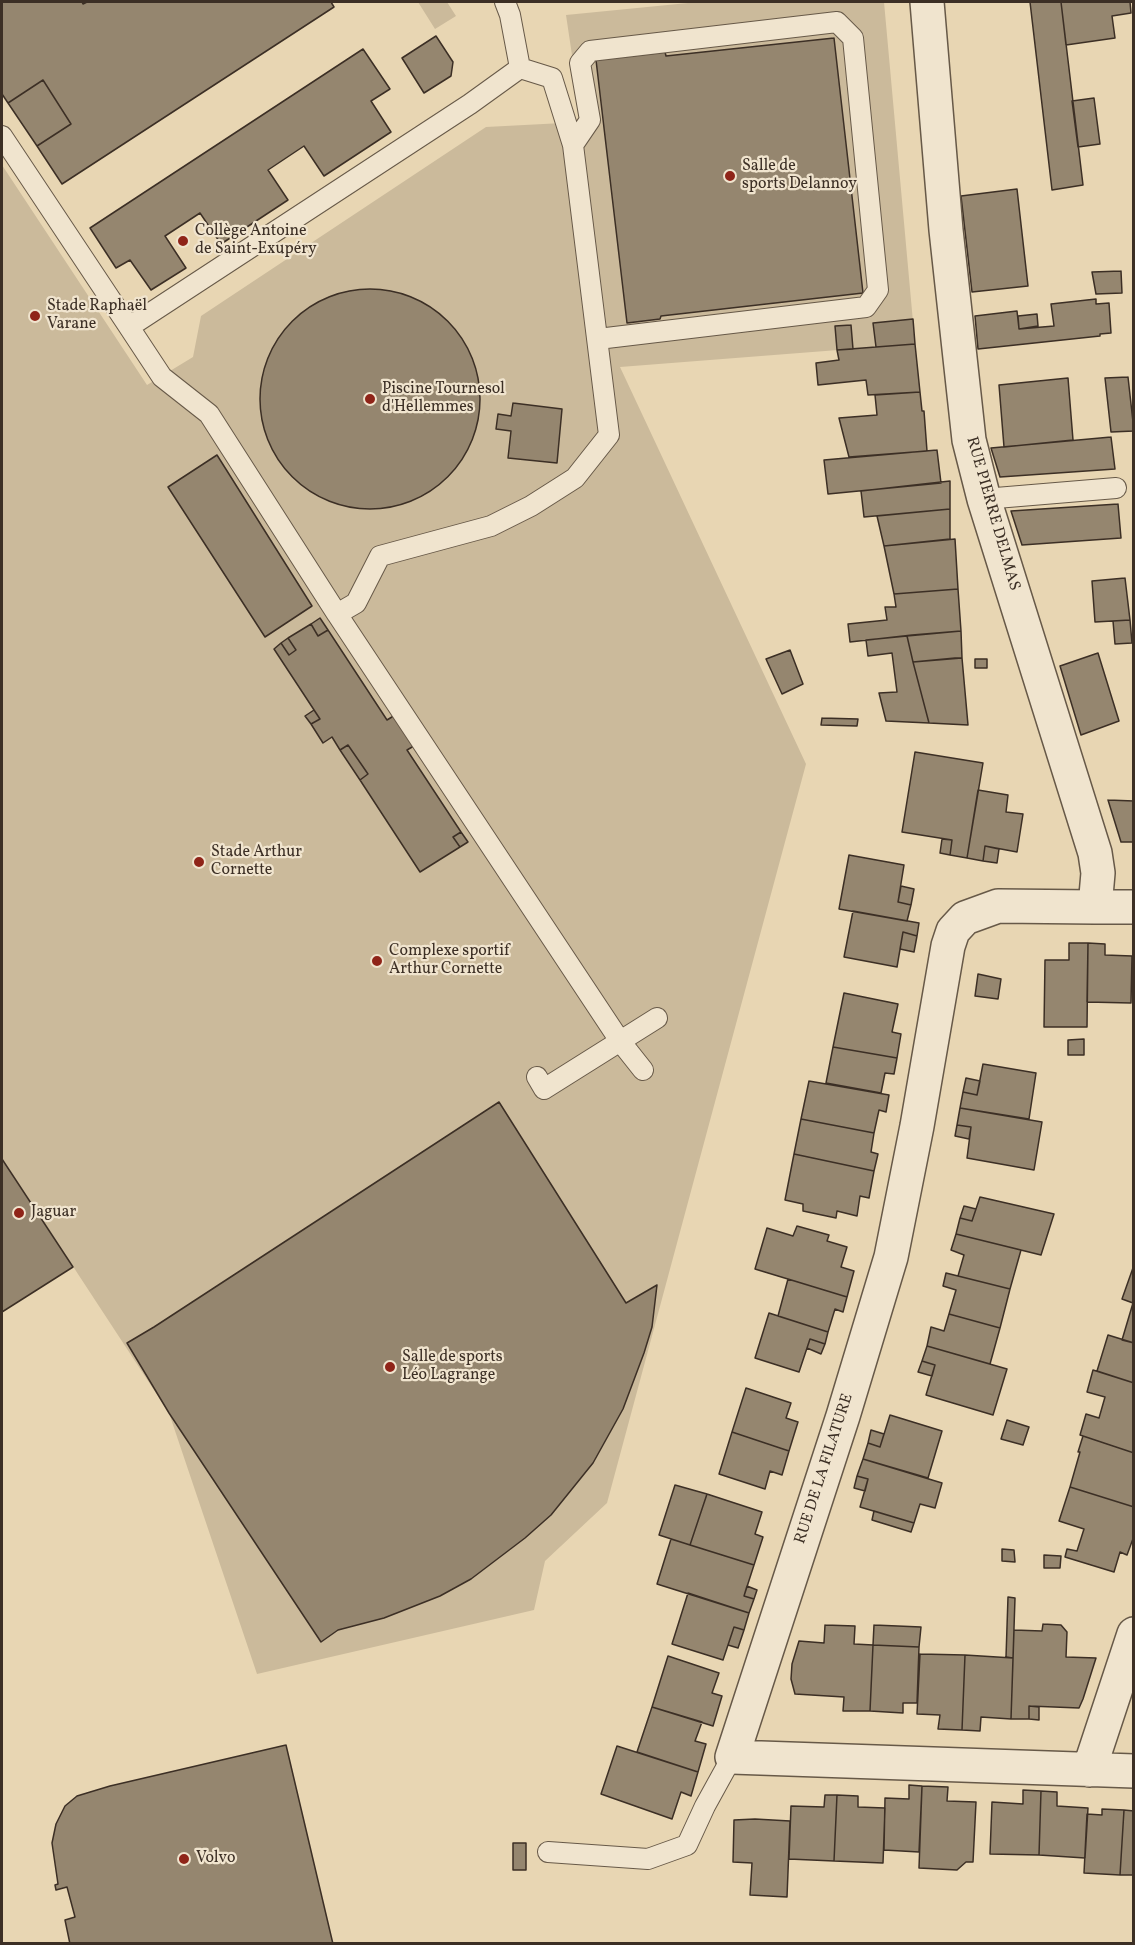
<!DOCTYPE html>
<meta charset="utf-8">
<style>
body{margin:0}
#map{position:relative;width:1135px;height:1945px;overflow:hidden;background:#e8d6b3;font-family:Vollkorn,serif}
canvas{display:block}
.frame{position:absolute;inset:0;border:3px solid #3c2f25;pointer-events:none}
</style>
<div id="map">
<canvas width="1135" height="1945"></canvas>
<div class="frame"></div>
</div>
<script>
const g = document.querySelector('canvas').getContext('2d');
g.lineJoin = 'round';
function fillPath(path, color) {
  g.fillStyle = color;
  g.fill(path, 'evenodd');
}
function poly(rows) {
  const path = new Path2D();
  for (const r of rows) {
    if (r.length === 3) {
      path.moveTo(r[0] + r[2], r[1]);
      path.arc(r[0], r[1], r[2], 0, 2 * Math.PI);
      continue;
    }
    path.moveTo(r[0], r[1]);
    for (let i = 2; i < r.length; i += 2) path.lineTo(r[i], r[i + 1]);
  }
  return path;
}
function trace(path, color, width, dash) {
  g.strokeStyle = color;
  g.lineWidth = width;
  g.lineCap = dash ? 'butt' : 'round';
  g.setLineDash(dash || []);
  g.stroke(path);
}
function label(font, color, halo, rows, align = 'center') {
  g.font = font + ' Vollkorn,serif';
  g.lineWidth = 4.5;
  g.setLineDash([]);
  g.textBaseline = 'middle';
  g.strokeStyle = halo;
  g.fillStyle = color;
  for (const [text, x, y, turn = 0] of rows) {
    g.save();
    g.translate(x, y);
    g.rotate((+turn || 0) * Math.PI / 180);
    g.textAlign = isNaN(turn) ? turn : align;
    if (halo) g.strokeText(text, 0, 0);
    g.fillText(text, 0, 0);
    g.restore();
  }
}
fillPath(poly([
 [418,2,447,2,456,16,435,29],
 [698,2,884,2,915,344,620,367,806,764,607,1503,545,1561,534,1610,257,1674,169,1413,2,1158,2,165,147,385,193,357,201,316,486,127,582,122,566,15]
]), '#cbba9b');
const water = poly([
 [441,331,451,401,294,423,284,353,441,331]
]);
fillPath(water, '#ae9d83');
trace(water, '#80715d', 1.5);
const building = poly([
 [2,2,82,2,83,4,87,2,331,2,334,7,62,184,37,146,71,124,43,80,8,103,2,94,2,2],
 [1030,2,1061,2,1083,185,1052,190,1030,2],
 [1061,2,1130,2,1131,13,1112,16,1115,38,1066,45,1061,2],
 [436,36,453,62,451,76,424,93,402,58,436,36],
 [834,38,863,293,661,316,660,319,627,323,596,60,665,52,666,56,834,38],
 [363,49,390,89,371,101,391,132,324,176,304,146,268,170,288,200,221,244,200,213,165,236,186,268,151,290,130,260,116,268,90,228,363,49],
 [43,80,71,124,37,146,8,103,43,80],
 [1094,98,1100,144,1078,147,1072,101,1094,98],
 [1017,189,1028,286,972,292,961,196,1017,189],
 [1121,271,1122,293,1096,294,1092,272,1121,271],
 [370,399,110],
 [1096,299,1096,304,1109,303,1111,333,1100,334,1100,336,978,349,975,316,1017,311,1019,329,1054,326,1051,304,1096,299],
 [1037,314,1038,326,1019,329,1018,316,1037,314],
 [913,319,915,344,876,347,873,323,913,319],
 [851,325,853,349,837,350,835,326,851,325],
 [915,344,920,392,868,395,866,380,818,385,816,363,839,360,837,350,915,344],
 [1128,377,1134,431,1111,432,1105,378,1128,377],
 [1068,378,1073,440,1004,447,999,385,1068,378],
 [920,392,922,411,924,411,927,451,849,457,839,418,877,415,875,395,920,392],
 [513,403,562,409,557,463,508,458,511,431,496,429,498,414,511,416,513,403],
 [1111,437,1115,469,1000,477,991,448,1111,437],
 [937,450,941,483,828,494,824,460,937,450],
 [217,455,312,606,265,637,168,487,217,455],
 [950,481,950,509,864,517,861,491,950,481],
 [1118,504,1121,538,1022,545,1011,511,1118,504],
 [950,509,950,539,884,546,877,516,950,509],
 [955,539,958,589,894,594,884,546,955,539],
 [1125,578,1130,620,1095,622,1092,581,1125,578],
 [958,589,961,631,912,635,850,642,848,624,887,620,885,607,896,607,894,594,958,589],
 [320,618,328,630,318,636,311,624,320,618],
 [1130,620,1132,643,1115,644,1113,621,1130,620],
 [311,624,318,636,328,630,387,720,400,712,419,743,407,750,461,832,453,837,460,847,420,872,360,780,368,774,348,745,340,750,332,737,323,743,311,724,320,719,274,649,281,643,289,655,296,650,288,638,311,624],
 [961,631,962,658,913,662,907,636,961,631],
 [907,636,913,662,929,723,886,721,879,693,897,692,892,653,868,656,866,640,907,636],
 [288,638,296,650,289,655,281,643,288,638],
 [790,650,803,684,782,694,766,659,790,650],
 [1098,653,1119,721,1081,735,1060,666,1098,653],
 [955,658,962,658,968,725,929,723,913,662,955,658],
 [975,659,987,659,987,668,975,668,975,659],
 [314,710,320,719,311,724,305,716,314,710],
 [822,718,858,719,857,726,821,725,822,718],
 [348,745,368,774,360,780,340,750,348,745],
 [915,752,983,763,967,858,950,855,952,840,902,832,915,752],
 [978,790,1008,795,1006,812,1023,814,1017,852,985,846,983,861,967,858,978,790],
 [1108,800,1134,801,1134,842,1121,842,1108,800],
 [461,832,468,842,460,847,453,837,461,832],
 [942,839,952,840,950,855,940,853,942,839],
 [985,846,999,849,997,863,983,861,985,846],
 [849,855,904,865,898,902,911,905,907,921,839,909,849,855],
 [901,886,914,889,911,905,898,902,901,886],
 [853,911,919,923,917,936,903,932,897,967,844,957,853,911],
 [903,932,917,936,914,952,900,949,903,932],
 [1069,943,1088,943,1087,1027,1044,1027,1045,960,1069,960,1069,943],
 [1088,943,1105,944,1105,955,1132,956,1131,1003,1087,1002,1088,943],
 [978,974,1001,979,998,999,975,996,978,974],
 [844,993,898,1004,892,1032,901,1034,897,1058,833,1047,844,993],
 [1084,1039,1084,1055,1068,1055,1068,1040,1084,1039],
 [833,1047,897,1058,894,1074,885,1073,881,1093,826,1083,833,1047],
 [983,1064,1036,1073,1029,1119,960,1108,963,1092,977,1095,983,1064],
 [966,1078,980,1081,977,1095,963,1092,966,1078],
 [809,1081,889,1095,886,1112,879,1110,874,1133,801,1119,809,1081],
 [499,1102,626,1303,657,1285,652,1327,644,1353,623,1409,593,1463,551,1515,525,1538,471,1579,440,1596,384,1618,338,1630,321,1642,169,1413,127,1343,154,1327,499,1102],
 [960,1108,1042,1122,1034,1170,967,1158,971,1127,957,1125,960,1108],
 [801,1119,874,1133,871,1152,878,1154,874,1171,794,1154,801,1119],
 [957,1125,971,1127,969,1139,955,1136,957,1125],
 [794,1154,874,1171,869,1198,860,1196,857,1216,837,1211,836,1218,803,1211,803,1204,785,1200,794,1154],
 [2,1159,73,1267,2,1312,2,1159],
 [980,1197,1054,1214,1041,1255,956,1234,960,1218,972,1221,980,1197],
 [964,1206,976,1209,972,1221,960,1218,964,1206],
 [797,1226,829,1235,827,1241,847,1247,841,1267,854,1271,847,1297,755,1269,767,1228,793,1236,797,1226],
 [956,1234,1021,1250,1010,1289,958,1276,964,1255,951,1250,956,1234],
 [1134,1265,1134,1301,1133,1303,1122,1299,1134,1265],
 [946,1273,1010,1289,1000,1328,949,1314,956,1290,943,1286,946,1273],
 [788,1279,847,1297,843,1312,835,1309,828,1332,778,1316,788,1279],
 [1133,1303,1134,1303,1134,1343,1122,1340,1133,1303],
 [769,1313,828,1332,825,1344,810,1339,799,1372,755,1358,769,1313],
 [949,1314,1000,1328,990,1364,927,1346,931,1327,944,1331,949,1314],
 [1108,1335,1134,1343,1134,1383,1097,1371,1108,1335],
 [810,1339,825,1344,821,1354,807,1348,810,1339],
 [927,1346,1007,1369,993,1415,926,1395,935,1365,922,1361,927,1346],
 [922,1361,935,1365,932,1376,918,1372,922,1361],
 [1093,1370,1134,1383,1134,1453,1080,1435,1086,1414,1099,1418,1105,1397,1087,1392,1093,1370],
 [746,1388,791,1403,786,1418,798,1422,789,1451,732,1432,746,1388],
 [890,1415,942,1431,928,1478,863,1459,868,1443,880,1447,890,1415],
 [1007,1420,1029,1427,1023,1445,1001,1439,1007,1420],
 [871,1430,884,1434,880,1447,868,1443,871,1430],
 [732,1432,789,1451,782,1475,770,1471,765,1489,719,1474,732,1432],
 [1083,1436,1134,1453,1134,1507,1070,1487,1080,1452,1078,1452,1083,1436],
 [863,1459,942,1483,935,1508,920,1504,914,1523,860,1507,868,1479,857,1476,863,1459],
 [857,1476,868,1479,865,1491,854,1488,857,1476],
 [675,1485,707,1494,690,1545,659,1535,675,1485],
 [1070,1487,1134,1507,1134,1536,1127,1555,1120,1552,1114,1572,1065,1557,1067,1549,1077,1551,1084,1529,1059,1521,1070,1487],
 [707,1494,762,1512,755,1534,763,1537,754,1565,690,1545,707,1494],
 [874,1511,914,1523,911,1532,872,1520,874,1511],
 [671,1539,754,1565,744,1596,754,1599,749,1613,657,1584,671,1539],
 [1002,1549,1014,1550,1015,1562,1002,1561,1002,1549],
 [1044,1555,1061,1556,1060,1568,1044,1568,1044,1555],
 [747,1586,757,1590,754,1599,744,1596,747,1586],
 [688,1593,749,1613,744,1630,734,1627,723,1660,672,1644,688,1593],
 [1008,1597,1015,1598,1013,1658,1006,1657,1008,1597],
 [1043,1624,1061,1625,1067,1632,1066,1657,1096,1658,1083,1699,1079,1708,1029,1706,1029,1719,1011,1719,1014,1630,1042,1631,1043,1624],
 [825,1625,855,1626,854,1644,873,1645,870,1711,843,1711,844,1697,795,1694,791,1679,792,1664,799,1641,824,1643,825,1625],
 [874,1625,921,1627,919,1647,873,1645,874,1625],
 [734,1627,744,1630,738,1648,728,1645,734,1627],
 [873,1645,919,1647,917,1703,903,1703,903,1713,870,1711,873,1645],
 [920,1654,965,1655,962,1730,938,1729,940,1715,917,1714,920,1654],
 [965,1655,1013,1658,1011,1719,981,1717,980,1731,962,1730,965,1655],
 [668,1656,719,1673,712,1693,722,1696,713,1726,652,1707,668,1656],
 [1029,1706,1039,1707,1039,1720,1029,1719,1029,1706],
 [652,1707,702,1722,695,1741,706,1744,698,1772,637,1752,652,1707],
 [286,1745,333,1944,70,1944,65,1920,75,1917,67,1887,56,1890,55,1885,58,1884,52,1843,56,1824,65,1806,77,1796,110,1786,286,1745],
 [617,1746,698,1772,691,1796,681,1792,672,1819,601,1794,617,1746],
 [909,1785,922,1786,919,1852,884,1850,885,1798,909,1799,909,1785],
 [922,1786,948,1787,947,1801,976,1802,973,1862,966,1862,957,1870,919,1868,922,1786],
 [1023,1790,1041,1791,1039,1855,990,1854,992,1802,1023,1804,1023,1790],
 [1041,1791,1057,1792,1057,1806,1088,1808,1085,1858,1039,1855,1041,1791],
 [825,1795,837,1795,834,1861,789,1859,791,1806,824,1807,825,1795],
 [837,1795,858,1796,858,1807,885,1808,883,1863,834,1861,837,1795],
 [1102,1809,1124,1810,1120,1875,1084,1873,1087,1814,1102,1815,1102,1809],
 [1124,1810,1134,1811,1134,1875,1120,1875,1124,1810],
 [755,1819,790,1821,787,1897,750,1895,752,1863,733,1862,734,1820,755,1819],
 [513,1843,526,1843,526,1870,513,1870,513,1843]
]);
fillPath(building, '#95866f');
trace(building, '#3c2f25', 1.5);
const service = poly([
 [2,136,129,327,470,104,520,68],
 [573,145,590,120,580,63,590,51,837,22,853,38,878,290,866,307,598,339],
 [129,327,162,377,209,414,337,614,356,603,380,556,491,526,531,506,575,478,609,435,573,145,552,78,520,68,510,15,505,2],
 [984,499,1116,488],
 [337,614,620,1041,643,1070],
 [537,1077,544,1089,657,1018],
 [548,1852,648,1859,687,1845,705,1806,732,1757]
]);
const minor = poly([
 [927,2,946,230,969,440,984,499,1095,853,1098,873,1095,907,1134,907],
 [1095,907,998,906,965,918,953,931,948,946,917,1126,891,1257,843,1416,732,1757,1134,1771],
 [1089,1770,1134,1634]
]);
trace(service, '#675948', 22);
trace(minor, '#675948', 36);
trace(service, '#f0e4ce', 20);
trace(minor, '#f0e4ce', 33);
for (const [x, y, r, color] of [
 [730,176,6,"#8f2418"],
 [183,241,6,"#8f2418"],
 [35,316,6,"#8f2418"],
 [370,399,6,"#8f2418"],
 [199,862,6,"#8f2418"],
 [377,961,6,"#8f2418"],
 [19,1213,6,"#8f2418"],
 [390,1367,6,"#8f2418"],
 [184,1859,6,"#8f2418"]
]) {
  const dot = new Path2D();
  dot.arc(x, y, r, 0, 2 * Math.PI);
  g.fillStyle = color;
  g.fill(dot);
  trace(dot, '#f0e4ce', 2);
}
label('16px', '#3c2f25', '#f0e4ce', [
 ["Salle de",742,167],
 ["sports Delannoy",742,185],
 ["Collège Antoine",195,232],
 ["de Saint-Exupéry",195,250],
 ["Stade Raphaël",47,307],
 ["Varane",47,325],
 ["Piscine Tournesol",382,390],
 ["d'Hellemmes",382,408],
 ["Stade Arthur",211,853],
 ["Cornette",211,871],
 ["Complexe sportif",389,952],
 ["Arthur Cornette",389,970],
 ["Jaguar",31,1213],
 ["Salle de sports",402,1358],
 ["Léo Lagrange",402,1376],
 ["Volvo",196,1859]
], 'left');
label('16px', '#3c2f25', '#f0e4ce', [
 ["RUE PIERRE DELMAS",992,514,74],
 ["RUE DE LA FILATURE",825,1469,-72]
]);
</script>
